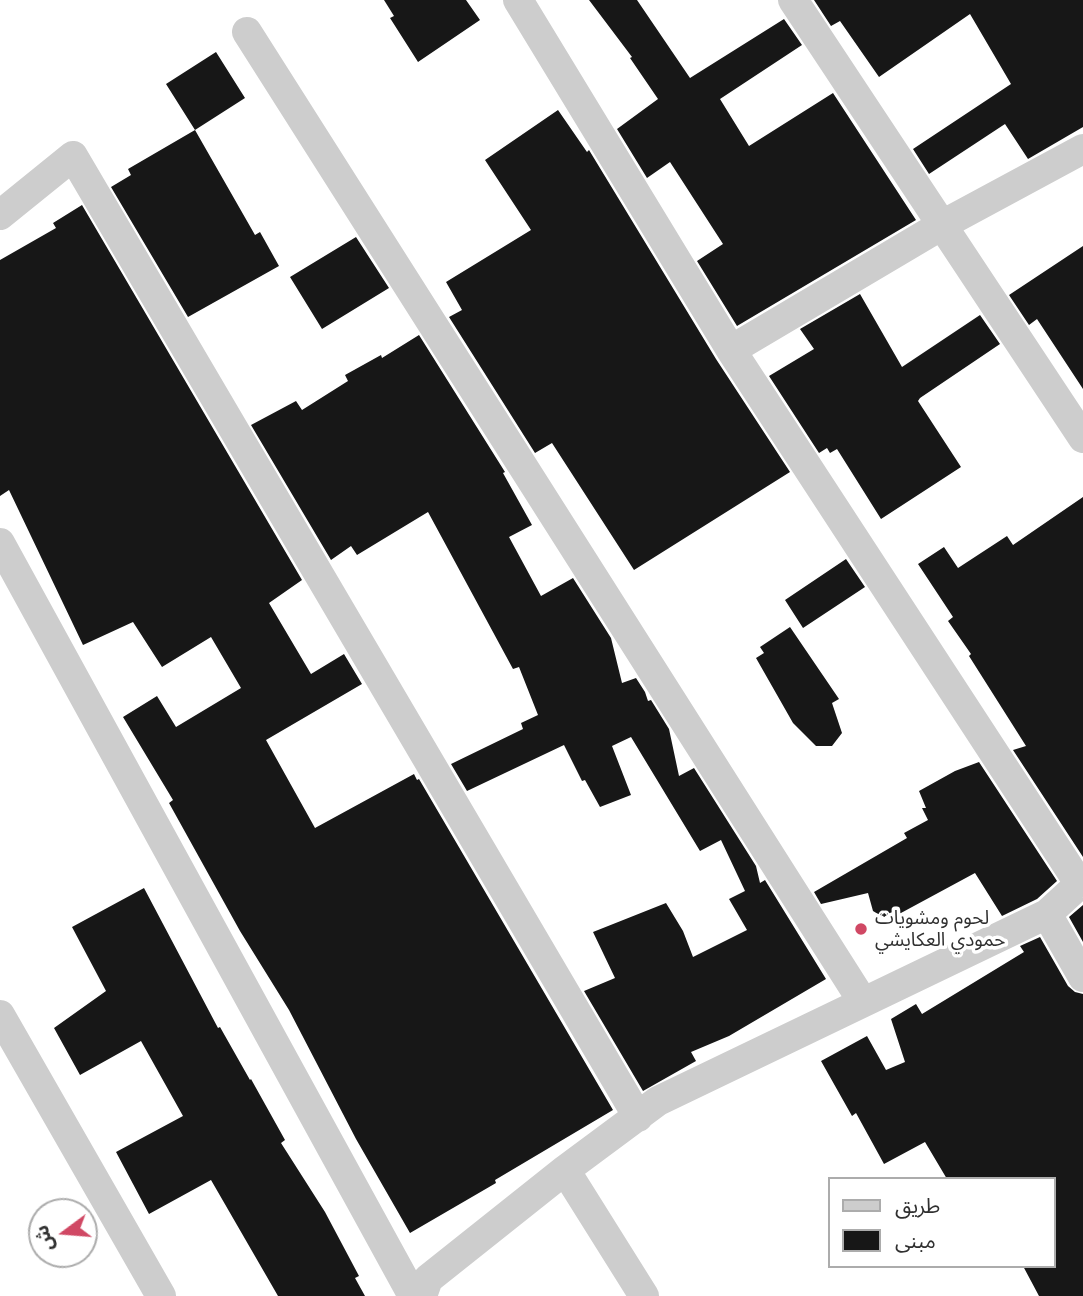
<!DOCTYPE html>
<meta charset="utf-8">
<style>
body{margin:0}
#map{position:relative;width:1083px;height:1296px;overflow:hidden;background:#fff;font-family:Inter,"Noto Sans Arabic",sans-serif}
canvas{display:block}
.legend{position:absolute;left:828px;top:1177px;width:228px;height:91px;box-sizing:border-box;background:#fff;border:2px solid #acacac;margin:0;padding:9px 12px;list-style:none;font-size:21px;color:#303030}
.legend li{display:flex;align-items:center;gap:14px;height:35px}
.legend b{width:35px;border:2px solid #acacac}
.north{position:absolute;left:28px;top:1198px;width:70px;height:70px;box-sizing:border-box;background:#fff;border:2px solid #acacac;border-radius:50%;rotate:254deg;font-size:19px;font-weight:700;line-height:28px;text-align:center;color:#303030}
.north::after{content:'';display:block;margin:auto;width:24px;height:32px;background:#d04864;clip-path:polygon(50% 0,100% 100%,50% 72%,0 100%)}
</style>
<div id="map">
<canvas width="1083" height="1296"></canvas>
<ul class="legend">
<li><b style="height:9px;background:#cdcdcd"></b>طريق</li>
<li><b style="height:19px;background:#171717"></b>مبنى</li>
</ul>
<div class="north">ش</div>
</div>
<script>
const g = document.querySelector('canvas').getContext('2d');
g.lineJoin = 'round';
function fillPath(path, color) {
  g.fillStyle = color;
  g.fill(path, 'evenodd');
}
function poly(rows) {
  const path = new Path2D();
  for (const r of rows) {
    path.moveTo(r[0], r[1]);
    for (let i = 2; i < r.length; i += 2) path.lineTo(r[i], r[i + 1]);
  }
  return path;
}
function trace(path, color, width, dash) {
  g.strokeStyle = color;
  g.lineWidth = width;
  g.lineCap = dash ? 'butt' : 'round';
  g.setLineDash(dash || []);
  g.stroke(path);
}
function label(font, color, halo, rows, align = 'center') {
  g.font = font + ' Inter,"Noto Sans Arabic",sans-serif';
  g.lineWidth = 7;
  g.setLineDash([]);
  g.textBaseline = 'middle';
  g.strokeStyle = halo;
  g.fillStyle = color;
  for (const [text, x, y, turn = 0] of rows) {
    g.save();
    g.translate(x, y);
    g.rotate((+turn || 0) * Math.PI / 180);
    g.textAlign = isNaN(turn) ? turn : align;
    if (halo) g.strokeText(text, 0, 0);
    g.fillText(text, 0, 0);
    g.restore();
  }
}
fillPath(poly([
 [384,0,466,0,480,20,418,62,390,18,394,16],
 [589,0,637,0,690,78,784,19,802,45,720,99,749,146,833,93,916,220,737,326,697,261,723,244,670,162,647,178,617,129,658,99,630,58,632,57],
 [814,0,1083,0,1083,127,1028,159,1005,124,929,174,913,149,1011,84,970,14,879,77,840,21,831,26],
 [216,52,245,98,195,130,166,84],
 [558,110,587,152,589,150,716,359,790,472,634,570,552,443,535,453,449,317,462,310,446,282,531,230,485,160],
 [195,130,255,235,260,232,279,266,188,317,111,187,131,175,128,169],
 [82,205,302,580,269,603,311,674,344,654,362,684,266,740,315,828,414,774,417,780,419,779,613,1110,495,1180,496,1183,410,1233,356,1139,289,1010,240,931,169,803,173,800,123,717,157,696,176,727,241,688,211,637,162,667,133,622,83,645,9,490,0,496,0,260,56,228,53,223],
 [356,237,389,288,322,329,290,277],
 [1083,246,1083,389,1037,319,1029,325,1009,295],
 [860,294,902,367,980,315,1000,344,920,398,918,401,961,467,881,519,837,449,830,453,827,448,819,453,769,376,814,349,800,329],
 [419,335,505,472,503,473,532,525,509,537,541,596,573,578,611,638,622,683,636,678,645,692,648,701,651,700,669,729,679,776,694,768,756,866,760,883,765,880,826,979,729,1036,691,1052,696,1061,643,1091,584,991,615,978,593,932,666,903,683,931,693,957,747,930,729,899,745,891,721,840,700,851,631,737,612,746,631,795,600,807,585,780,582,781,564,745,467,791,451,764,523,729,521,723,538,715,519,667,513,669,428,512,357,555,351,546,331,560,251,425,296,401,302,410,348,381,345,375,381,355,382,358],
 [1083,497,1083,857,1013,750,1026,746,969,656,971,654,948,621,953,617,918,564,944,547,958,568,1007,536,1013,545],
 [846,559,865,587,803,628,785,600],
 [790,627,839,699,832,703,842,733,832,746,816,746,793,723,756,658,764,653,760,647],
 [979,762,1057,881,1037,899,1002,916,975,873,888,920,873,911,868,893,821,904,814,892,907,838,904,833,928,820,922,808,926,808,919,791,955,771],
 [144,888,218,1028,220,1027,250,1080,251,1079,285,1140,281,1143,325,1212,359,1276,355,1278,365,1296,278,1296,211,1180,149,1214,116,1152,183,1116,141,1041,80,1075,54,1028,106,991,72,927],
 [1083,905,1083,942,1069,917],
 [1040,937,1068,986,1075,992,1083,994,1083,1296,1039,1296,1023,1266,1053,1266,1053,1179,947,1179,925,1142,884,1164,856,1113,852,1116,821,1061,867,1036,886,1070,905,1062,891,1019,916,1004,922,1014,1024,952,1020,946]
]), '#171717');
trace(poly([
 [518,0,731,350,1079,883],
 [793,0,1083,438],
 [247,32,863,1002],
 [0,215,73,156,638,1117],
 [731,350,942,225,1083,149],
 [0,543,413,1296],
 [1083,881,1047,914,1083,977],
 [0,1015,161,1296],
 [565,1170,644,1296],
 [422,1296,428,1279,565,1170,658,1101,1047,914]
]), '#cdcdcd', 30);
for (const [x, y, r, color] of [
 [861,929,7,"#d04864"]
]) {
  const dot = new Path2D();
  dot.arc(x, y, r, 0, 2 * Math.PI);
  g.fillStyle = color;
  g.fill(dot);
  trace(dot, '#fff', 2.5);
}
label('19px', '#303030', '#fff', [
 ["لحوم ومشويات",875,918],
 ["حمودي العكايشي",875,940]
], 'left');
</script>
